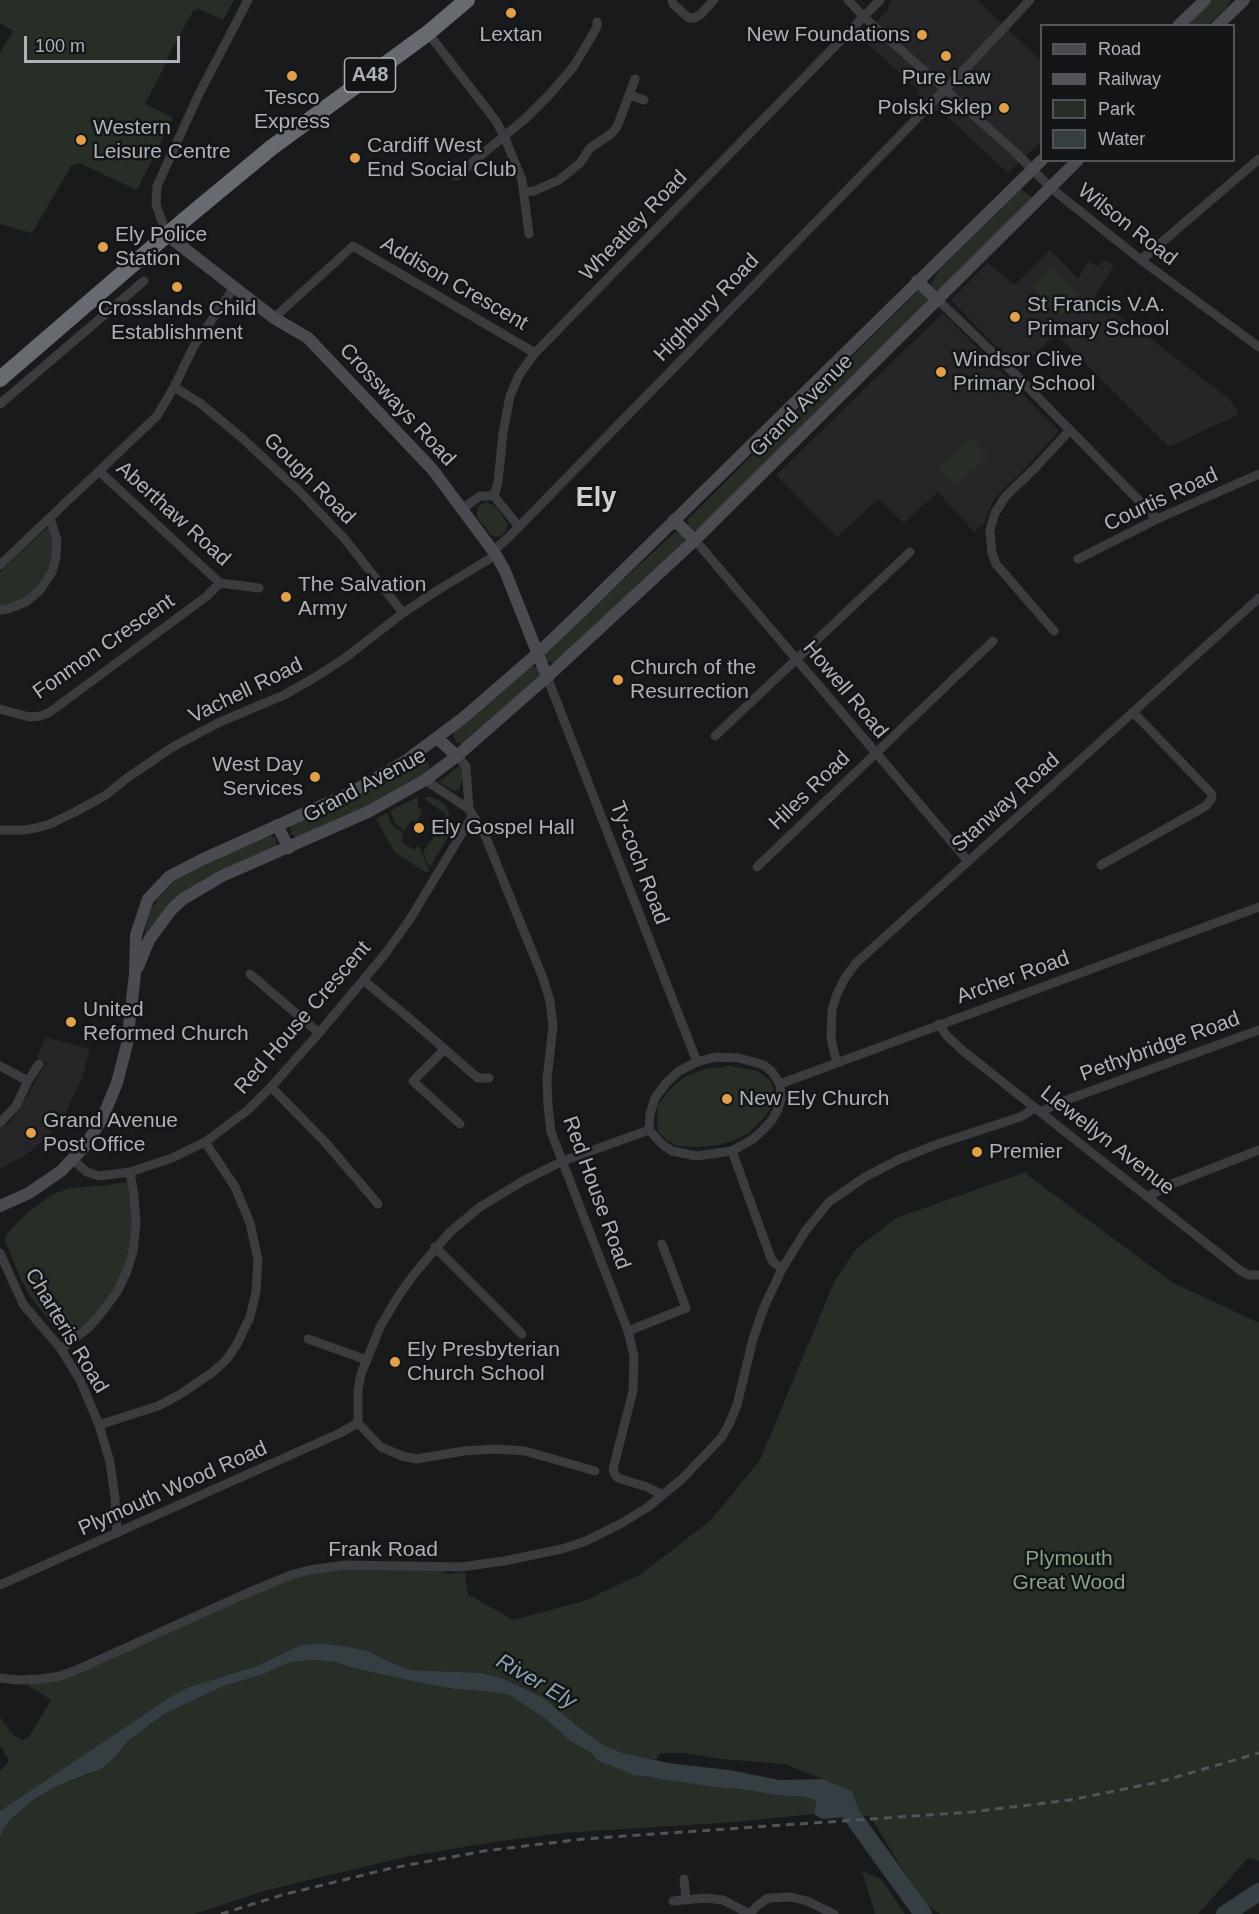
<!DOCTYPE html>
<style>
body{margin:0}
#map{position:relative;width:1259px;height:1914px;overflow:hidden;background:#191a1b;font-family:Helvetica,sans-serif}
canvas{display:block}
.legend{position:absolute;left:1040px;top:24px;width:195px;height:138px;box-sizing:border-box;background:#141516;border:2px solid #515458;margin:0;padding:8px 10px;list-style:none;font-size:18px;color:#adb2ba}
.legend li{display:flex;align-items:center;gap:12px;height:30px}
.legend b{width:30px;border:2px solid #515458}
.scale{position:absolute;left:24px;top:36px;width:156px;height:27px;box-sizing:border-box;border:3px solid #adb2ba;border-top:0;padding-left:8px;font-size:18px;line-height:21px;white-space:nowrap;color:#adb2ba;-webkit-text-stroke:4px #141516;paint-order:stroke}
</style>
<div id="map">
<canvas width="1259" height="1914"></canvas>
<ul class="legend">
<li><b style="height:8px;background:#494b50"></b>Road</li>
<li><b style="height:8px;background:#525459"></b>Railway</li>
<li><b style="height:16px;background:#262e26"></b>Park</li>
<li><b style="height:16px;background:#343e43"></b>Water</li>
</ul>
<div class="scale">100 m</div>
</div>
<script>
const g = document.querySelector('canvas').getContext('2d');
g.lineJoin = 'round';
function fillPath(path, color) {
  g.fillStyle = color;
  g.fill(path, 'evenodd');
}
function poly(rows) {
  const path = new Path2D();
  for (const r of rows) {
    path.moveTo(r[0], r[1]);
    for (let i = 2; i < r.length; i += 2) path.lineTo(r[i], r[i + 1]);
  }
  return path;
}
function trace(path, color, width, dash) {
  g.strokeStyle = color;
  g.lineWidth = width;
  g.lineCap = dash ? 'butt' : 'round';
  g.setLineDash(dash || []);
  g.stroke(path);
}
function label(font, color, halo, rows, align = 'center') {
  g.font = font + ' Helvetica,sans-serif';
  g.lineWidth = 5;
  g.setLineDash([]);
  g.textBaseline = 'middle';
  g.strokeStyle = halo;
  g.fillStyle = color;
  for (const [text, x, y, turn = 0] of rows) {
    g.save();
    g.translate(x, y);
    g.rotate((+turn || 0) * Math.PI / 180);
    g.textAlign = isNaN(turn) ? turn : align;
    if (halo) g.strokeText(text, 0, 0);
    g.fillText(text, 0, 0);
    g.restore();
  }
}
fillPath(poly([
 [891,0,977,0,1041,61,1041,141,1008,173,941,111,936,111,919,96,918,90,864,40,858,39,887,11],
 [1050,250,1078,279,1088,262,1098,266,1105,260,1114,265,1094,298,1142,332,1229,399,1239,414,1169,447,1056,334,1019,370,951,300,988,263,1014,285],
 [943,313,1059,431,1028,465,994,499,984,523,974,532,938,492,904,523,878,499,837,537,776,475],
 [46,1037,90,1049,82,1078,66,1112,45,1139,26,1155,0,1169,0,1128,8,1124,19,1110,46,1063,37,1057]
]), '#262628');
fillPath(poly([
 [0,0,234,0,223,20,199,9,193,11,170,53,163,69,145,104,173,118,137,190,79,163,71,166,32,233,0,224,0,53,13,31,0,23],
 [1212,0,1230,0,1227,7,1208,25,1185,26],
 [1021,189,1034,199,942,289,938,290,933,287,931,284,939,270],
 [1052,267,1080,297,1060,316,1032,287],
 [918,291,924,292,928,298,928,302,697,531,689,527,687,521,689,518],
 [971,437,988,455,956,486,938,468],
 [487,502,496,507,508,524,506,531,500,537,492,536,477,517,477,510,479,506],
 [47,528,50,529,53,539,52,555,49,569,37,588,27,596,17,602,0,607,0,572],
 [675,532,682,534,685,540,684,543,554,663,547,661,545,657,547,650],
 [531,666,538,668,540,677,463,744,456,742,453,735,455,731],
 [418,759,428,761,429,767,427,772,386,798,298,839,290,833,291,826,363,792],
 [460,765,462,768,463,777,459,790,454,791,439,782],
 [426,796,439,800,447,808,452,825,452,830,430,867,426,861,423,852,446,820,445,814,425,799],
 [418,797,418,806,422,813,416,822,412,820,404,831,395,823,390,811],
 [387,813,392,825,404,834,401,841,414,850,419,845,425,861,429,869,427,873,395,853,376,819],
 [268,836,275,837,277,840,275,848,210,877,142,944,150,912,158,898,177,878,187,872],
 [730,1066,757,1071,769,1079,774,1090,771,1108,762,1120,747,1134,733,1141,718,1145,698,1147,678,1146,668,1141,658,1131,657,1118,658,1104,673,1086,686,1076,705,1069],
 [1026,1172,1029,1176,1172,1282,1259,1323,1259,1861,1248,1858,1198,1914,940,1914,922,1901,870,1816,861,1816,852,1791,785,1764,721,1759,684,1753,660,1753,656,1760,620,1752,602,1744,585,1732,542,1697,502,1678,482,1673,411,1670,388,1661,368,1651,300,1645,257,1666,189,1687,170,1697,0,1811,0,1771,9,1761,0,1745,0,1717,14,1736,23,1740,29,1737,51,1700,19,1680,60,1676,228,1602,325,1567,442,1568,444,1574,465,1572,468,1594,513,1620,584,1601,641,1574,711,1520,760,1460,834,1282,856,1249,896,1218],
 [127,1182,132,1211,131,1229,129,1249,123,1270,112,1292,89,1322,67,1340,62,1337,30,1296,21,1280,5,1240,5,1236,27,1213,51,1195,70,1188,108,1185],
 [315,1660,335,1662,353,1668,416,1682,454,1689,493,1692,509,1695,546,1719,570,1741,591,1753,598,1761,646,1778,661,1778,733,1789,748,1790,774,1795,806,1797,816,1801,814,1814,735,1822,561,1833,494,1842,410,1856,313,1879,264,1891,195,1914,0,1914,0,1838,3,1829,11,1819,36,1798,57,1786,91,1774,114,1758,128,1741,164,1714,224,1686,264,1674,290,1662],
 [862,1871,881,1879,905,1914,875,1914]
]), '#262e26');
fillPath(poly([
 [322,1644,344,1646,368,1651,388,1661,411,1670,482,1673,502,1678,542,1697,585,1732,602,1744,620,1752,668,1763,729,1770,780,1780,823,1779,852,1791,861,1816,822,1819,814,1814,816,1801,806,1797,774,1795,748,1790,715,1787,634,1775,598,1761,591,1753,570,1741,546,1719,509,1695,493,1692,454,1689,416,1682,353,1668,335,1662,315,1660,290,1662,264,1674,224,1686,164,1714,128,1741,114,1758,101,1769,57,1786,36,1798,11,1819,3,1829,0,1838,0,1811,170,1697,189,1687,257,1666,300,1645]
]), '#343e43');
trace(poly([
 [840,1799,923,1914],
 [1225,1914,1259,1892]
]), '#343e43', 18);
trace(poly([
 [672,0,673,4,689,18,694,18,700,15,714,0],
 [848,0,864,17,1016,153,1051,188,1141,260,1259,347],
 [428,33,496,121,504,136,522,180,529,234],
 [630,95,644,100],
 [456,176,526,118,550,94,574,66,597,27,597,22],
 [524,192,534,191,559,180,580,163,590,148,611,134,617,127,635,79],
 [167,235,156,205,157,186,198,96,248,0],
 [1141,260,1259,159],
 [938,300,1018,377,1157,519],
 [274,318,353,246,535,353],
 [174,387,200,403,242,438,299,491,344,538,403,613],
 [0,404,144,281],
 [99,471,220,583,259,588],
 [494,496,498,482,503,433,510,396,519,375,535,353,880,0],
 [462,509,480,496,494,496,519,527],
 [695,540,968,861],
 [493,551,508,538,967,67,1030,0],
 [1078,559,1157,519,1259,474],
 [0,565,157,416,174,387,194,346,235,286],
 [0,610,8,609,26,602,40,590,52,572,56,557,57,540,50,518],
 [1054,631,996,564,992,553,990,530,995,513,1005,497,1035,468,1069,431],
 [547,677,697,1062],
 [0,709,29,717,41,716,50,712,207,596,220,583],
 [715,736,910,552],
 [457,756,466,766,469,809],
 [425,780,469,809,484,833,543,978,550,1001,553,1026,547,1079,548,1106,551,1132,628,1331,634,1356,633,1391,613,1469,614,1473,618,1478,647,1487,663,1495],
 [0,830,24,830,36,828,50,824,75,812,106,795,127,778,171,748,220,722,284,695,314,678,345,658,403,613,438,590,496,555],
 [1101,865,1206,806,1212,798,1211,793,1133,712],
 [757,867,993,641],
 [250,974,319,1033],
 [363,980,409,1018,472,1073,478,1078,489,1078],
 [939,1024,946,1035,962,1050,1241,1271,1249,1275,1259,1275],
 [444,1050,413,1081,460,1124],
 [715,1057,739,1058,764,1065,772,1072,780,1084,781,1099,778,1109,772,1120,763,1130,753,1139,732,1151,696,1156,672,1151,663,1145,649,1130,650,1114,655,1098,666,1083,679,1071,697,1062,715,1057],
 [837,1063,831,1039,832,1010,837,994,845,978,856,963,1259,598],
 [0,1066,28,1081,16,1106,0,1123],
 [28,1081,39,1064],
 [780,1084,1259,907],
 [271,1087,326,1143,378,1204],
 [1041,1112,1058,1103,1259,1030],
 [732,1151,772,1261,782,1269],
 [73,1160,87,1172,99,1176,130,1172,172,1158,205,1142,248,1110,271,1087,319,1033,385,954,410,919,473,815],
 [1147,1197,1172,1184,1259,1150],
 [435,1247,522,1334],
 [0,1253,23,1304,61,1349,80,1380,99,1425,110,1462,115,1498,117,1533],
 [628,1331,686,1308,662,1244],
 [308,1339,367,1360],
 [61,1349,88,1328,98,1317,117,1292,127,1271,133,1251,136,1224,134,1196,130,1172],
 [358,1423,358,1390,361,1374,380,1327,399,1295,415,1273,450,1232,480,1207,523,1181,563,1161,649,1130],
 [358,1423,381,1447,402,1456,416,1459,464,1451,496,1449,525,1451,595,1471],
 [99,1425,158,1406,179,1395,213,1372,227,1359,237,1344,250,1317,256,1292,258,1260,250,1223,235,1187,205,1142],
 [0,1585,340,1433,358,1423],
 [0,1678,19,1680,41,1679,60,1676,74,1671,245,1594,291,1575,309,1570,346,1565,461,1567,504,1561,562,1549,586,1541,622,1523,648,1507,682,1479,722,1437,730,1422,737,1405,753,1339,764,1307,782,1269,806,1230,829,1202,865,1177,900,1159,935,1145,1020,1117,1026,1114,1034,1107],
 [684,1879,686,1900],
 [673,1901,705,1898,723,1900,750,1914,757,1906,768,1898,791,1897,807,1901,834,1914]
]), '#3b3c40', 9);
trace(poly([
 [1178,26,1205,0],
 [1217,26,1244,0],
 [167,235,274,318,308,338,433,470,496,555,505,571,547,677],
 [917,281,938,300],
 [674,520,695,540],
 [437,738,457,756],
 [277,825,289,848],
 [138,967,149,940,172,909,183,899,222,876,368,812,425,780,457,756,547,677,695,540,1078,160],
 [0,1206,29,1193,61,1171,85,1146,102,1119,117,1083,127,1044,135,974,136,935,148,899,170,876,201,860,352,792,404,762,463,718,538,653,584,609,1042,160]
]), '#494b50', 12);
trace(poly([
 [0,379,183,221,271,148,428,33,467,0]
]), '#676b71', 16);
trace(poly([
 [221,1914,282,1895,392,1868,484,1851,583,1839,971,1812,1070,1800,1159,1782,1259,1753]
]), '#525459', 3, [8, 6]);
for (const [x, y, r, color] of [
 [511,13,6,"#e1a04b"],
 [922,35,6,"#e1a04b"],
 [946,56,6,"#e1a04b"],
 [292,76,6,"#e1a04b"],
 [1004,108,6,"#e1a04b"],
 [81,140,6,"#e1a04b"],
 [355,158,6,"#e1a04b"],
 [103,247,6,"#e1a04b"],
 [177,287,6,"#e1a04b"],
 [1015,317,6,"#e1a04b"],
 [941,372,6,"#e1a04b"],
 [286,597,6,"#e1a04b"],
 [618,680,6,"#e1a04b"],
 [315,777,6,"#e1a04b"],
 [419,828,6,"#e1a04b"],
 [71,1022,6,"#e1a04b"],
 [727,1099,6,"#e1a04b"],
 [31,1133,6,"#e1a04b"],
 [977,1152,6,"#e1a04b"],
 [395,1362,6,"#e1a04b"]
]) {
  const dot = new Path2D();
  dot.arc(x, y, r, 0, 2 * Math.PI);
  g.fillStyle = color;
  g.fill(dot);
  trace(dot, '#141516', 2);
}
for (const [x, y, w] of [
 [370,75,51]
]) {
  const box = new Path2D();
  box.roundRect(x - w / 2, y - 17, w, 34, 4.5);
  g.fillStyle = '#141516';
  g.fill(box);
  trace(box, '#adb2ba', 1.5);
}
label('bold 20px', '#adb2ba', null, [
 ["A48",370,75]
]);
label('21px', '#adb2ba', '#141516', [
 ["Lextan",511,35,"center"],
 ["New Foundations",910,35,"right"],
 ["Pure Law",946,78,"center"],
 ["Tesco",292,98,"center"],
 ["Express",292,122,"center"],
 ["Polski Sklep",992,108,"right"],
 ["Western",93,128],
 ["Leisure Centre",93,152],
 ["Cardiff West",367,146],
 ["End Social Club",367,170],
 ["Ely Police",115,235],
 ["Station",115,259],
 ["St Francis V.A.",1027,305],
 ["Primary School",1027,329],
 ["Crosslands Child",177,309,"center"],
 ["Establishment",177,333,"center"],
 ["Windsor Clive",953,360],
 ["Primary School",953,384],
 ["The Salvation",298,585],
 ["Army",298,609],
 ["Church of the",630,668],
 ["Resurrection",630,692],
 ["West Day",303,765,"right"],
 ["Services",303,789,"right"],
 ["Ely Gospel Hall",431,828],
 ["United",83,1010],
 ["Reformed Church",83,1034],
 ["New Ely Church",739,1099],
 ["Grand Avenue",43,1121],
 ["Post Office",43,1145],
 ["Premier",989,1152],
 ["Ely Presbyterian",407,1350],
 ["Church School",407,1374]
], 'left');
label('21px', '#adb2ba', '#141516', [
 ["Wilson Road",1127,225,38],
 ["Wheatley Road",634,226,-46],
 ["Addison Crescent",454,284,30],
 ["Highbury Road",707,308,-46],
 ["Crossways Road",397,405,47],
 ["Grand Avenue",802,406,-45],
 ["Gough Road",309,479,45],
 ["Courtis Road",1161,500,-25],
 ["Aberthaw Road",173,514,42],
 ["Fonmon Crescent",104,647,-35],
 ["Howell Road",845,690,50],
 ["Vachell Road",246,691,-26],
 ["Grand Avenue",365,786,-28],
 ["Hiles Road",810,791,-44],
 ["Stanway Road",1006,803,-42],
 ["Ty-coch Road",639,863,69],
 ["Archer Road",1013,978,-20],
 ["Red House Crescent",303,1018,-49],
 ["Pethybridge Road",1160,1047,-20],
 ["Llewellyn Avenue",1107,1141,38],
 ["Red House Road",596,1193,70],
 ["Charteris Road",66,1331,59],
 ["Plymouth Wood Road",173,1489,-24],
 ["Frank Road",383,1550]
]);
label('21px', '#87a386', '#141516', [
 ["Plymouth",1069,1559],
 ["Great Wood",1069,1583]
]);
label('italic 22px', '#88a2b1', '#141516', [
 ["River Ely",536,1682,30]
]);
label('bold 27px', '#ced1d6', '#141516', [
 ["Ely",596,499]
]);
</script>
